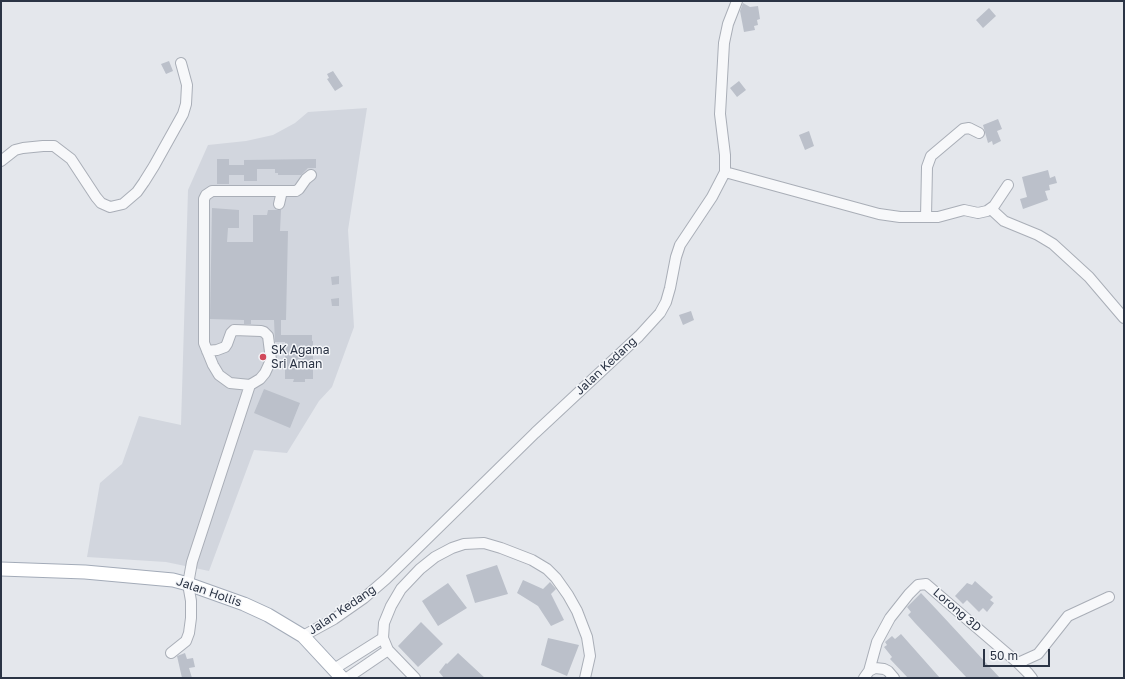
<!DOCTYPE html>
<style>
body{margin:0}
#map{position:relative;width:1125px;height:679px;overflow:hidden;background:#e4e7ec;font-family:"Golos Text",sans-serif}
canvas{display:block}
.frame{position:absolute;inset:0;border:2px solid #2b3445;pointer-events:none}
.scale{position:absolute;left:983px;top:649px;width:67px;height:18px;box-sizing:border-box;border:2px solid #2b3445;border-top:0;padding-left:5px;font-size:12px;line-height:14px;white-space:nowrap;color:#2b3445;-webkit-text-stroke:3px #f4f6f9;paint-order:stroke}
</style>
<div id="map">
<canvas width="1125" height="679"></canvas>
<div class="frame"></div>
<div class="scale">50 m</div>
</div>
<script>
const g = document.querySelector('canvas').getContext('2d');
g.lineJoin = 'round';
function fillPath(path, color) {
  g.fillStyle = color;
  g.fill(path, 'evenodd');
}
function poly(rows) {
  const path = new Path2D();
  for (const r of rows) {
    path.moveTo(r[0], r[1]);
    for (let i = 2; i < r.length; i += 2) path.lineTo(r[i], r[i + 1]);
  }
  return path;
}
function trace(path, color, width, dash) {
  g.strokeStyle = color;
  g.lineWidth = width;
  g.lineCap = dash ? 'butt' : 'round';
  g.setLineDash(dash || []);
  g.stroke(path);
}
function label(font, color, halo, rows, align = 'center') {
  g.font = font + ' "Golos Text",sans-serif';
  g.lineWidth = 3;
  g.setLineDash([]);
  g.textBaseline = 'middle';
  g.strokeStyle = halo;
  g.fillStyle = color;
  for (const [text, x, y, turn = 0] of rows) {
    g.save();
    g.translate(x, y);
    g.rotate((+turn || 0) * Math.PI / 180);
    g.textAlign = isNaN(turn) ? turn : align;
    if (halo) g.strokeText(text, 0, 0);
    g.fillText(text, 0, 0);
    g.restore();
  }
}
fillPath(poly([
 [367,108,348,230,354,327,332,387,319,401,287,453,254,450,209,571,166,562,87,557,100,483,122,464,139,416,181,425,188,190,208,145,246,141,273,135,295,123,308,112]
]), '#d2d6de');
fillPath(poly([
 [743,3,750,7,758,6,760,19,757,20,758,25,754,26,755,30,744,32,740,11],
 [989,8,996,16,983,28,976,20],
 [169,61,173,71,166,74,161,64],
 [333,71,343,86,335,91,327,79,329,78,327,74],
 [739,81,746,90,737,97,730,88],
 [998,119,1002,129,997,131,1001,141,993,145,992,141,988,143,983,125],
 [809,131,814,146,805,150,799,135],
 [217,159,229,159,229,165,244,165,244,160,316,159,316,168,308,168,301,175,278,175,278,173,275,173,275,169,257,169,257,181,244,181,244,175,229,175,229,184,217,184],
 [1048,170,1050,178,1055,176,1057,183,1049,185,1050,190,1045,191,1048,200,1023,209,1020,199,1027,197,1022,177],
 [212,208,239,210,239,228,228,228,227,242,253,242,253,215,267,215,268,210,281,210,280,231,288,231,286,320,281,320,281,335,312,335,312,341,313,341,313,379,305,379,305,382,293,382,294,379,285,379,285,342,275,342,274,320,251,320,251,324,244,324,244,320,210,319],
 [339,276,339,284,332,285,331,277],
 [339,298,339,306,332,306,331,299],
 [691,311,694,320,683,325,679,315],
 [264,389,300,403,290,428,254,413],
 [497,565,508,594,475,603,466,575],
 [523,580,543,589,550,582,556,589,551,594,564,620,551,626,538,606,517,593],
 [975,581,993,597,990,600,994,603,987,612,983,608,979,612,967,600,963,604,955,596,967,583,972,585],
 [448,583,467,608,438,626,422,601],
 [921,593,937,610,1000,678,967,678,915,623,908,615,911,612,907,607],
 [421,622,443,644,418,667,398,646],
 [901,634,940,678,908,678,890,659,892,657,884,647,887,645,885,642,892,636,895,639],
 [548,638,579,645,567,676,541,665],
 [185,653,187,659,193,658,195,667,189,668,192,678,182,678,177,656],
 [458,653,485,678,444,678,439,672,446,663,447,664]
]), '#bbc0ca');
const minor = poly([
 [1,161,15,150,23,148,43,146,54,146,71,159,96,197,101,203,110,207,123,204,137,192,144,182,154,166,183,114,186,104,187,85,181,63],
 [725,172,879,214,900,217,938,217,964,210,978,213,987,211,994,206,1008,185],
 [279,204,282,191],
 [991,209,1004,221,1038,235,1053,244,1089,277,1124,318],
 [926,217,927,167,931,156,963,129,969,128,979,133],
 [207,351,217,350,225,347,227,344,231,333,234,330,261,331,264,332,268,336,271,360,265,373,260,379,250,385,230,383,219,375,213,365,204,343,204,199,206,195,212,191,296,191,299,189,306,179,311,175],
 [303,636,334,619,364,598,386,579,535,433,639,336,660,313,666,302,670,288,676,257,680,245,712,197,725,172,725,155,720,114,724,43,728,24,737,1],
 [171,653,186,641,189,633,191,618,191,601,188,584,192,562,250,385],
 [1018,663,1038,654,1068,616,1109,597],
 [334,669,383,638],
 [869,671,875,668,884,669,888,671,894,678],
 [347,678,388,650],
 [415,678,388,650,383,638,384,623,391,606,401,589,420,569,435,557,452,548,464,544,484,543,501,548,532,560,547,569,556,578,568,595,577,611,587,637,590,656,585,678],
 [864,678,869,671,877,642,890,618,909,594,918,585,926,584,1018,663,1028,673,1032,678]
]);
const major = poly([
 [1,569,85,572,173,580,188,584,244,604,268,615,303,636,342,678]
]);
trace(minor, '#a9aeb7', 12);
trace(major, '#a3abb8', 15);
trace(minor, '#f7f8fa', 10);
trace(major, '#fff', 13);
for (const [x, y, r, color] of [
 [263,357,4,"#d1495b"]
]) {
  const dot = new Path2D();
  dot.arc(x, y, r, 0, 2 * Math.PI);
  g.fillStyle = color;
  g.fill(dot);
  trace(dot, '#f4f6f9', 1.5);
}
label('12px', '#2b3445', '#f4f6f9', [
 ["SK Agama",271,350],
 ["Sri Aman",271,364]
], 'left');
label('12px', '#2b3445', '#f4f6f9', [
 ["Jalan Kedang",606,366,-43],
 ["Jalan Hollis",209,592,19],
 ["Jalan Kedang",342,610,-34],
 ["Lorong 3D",957,610,41]
]);
</script>
